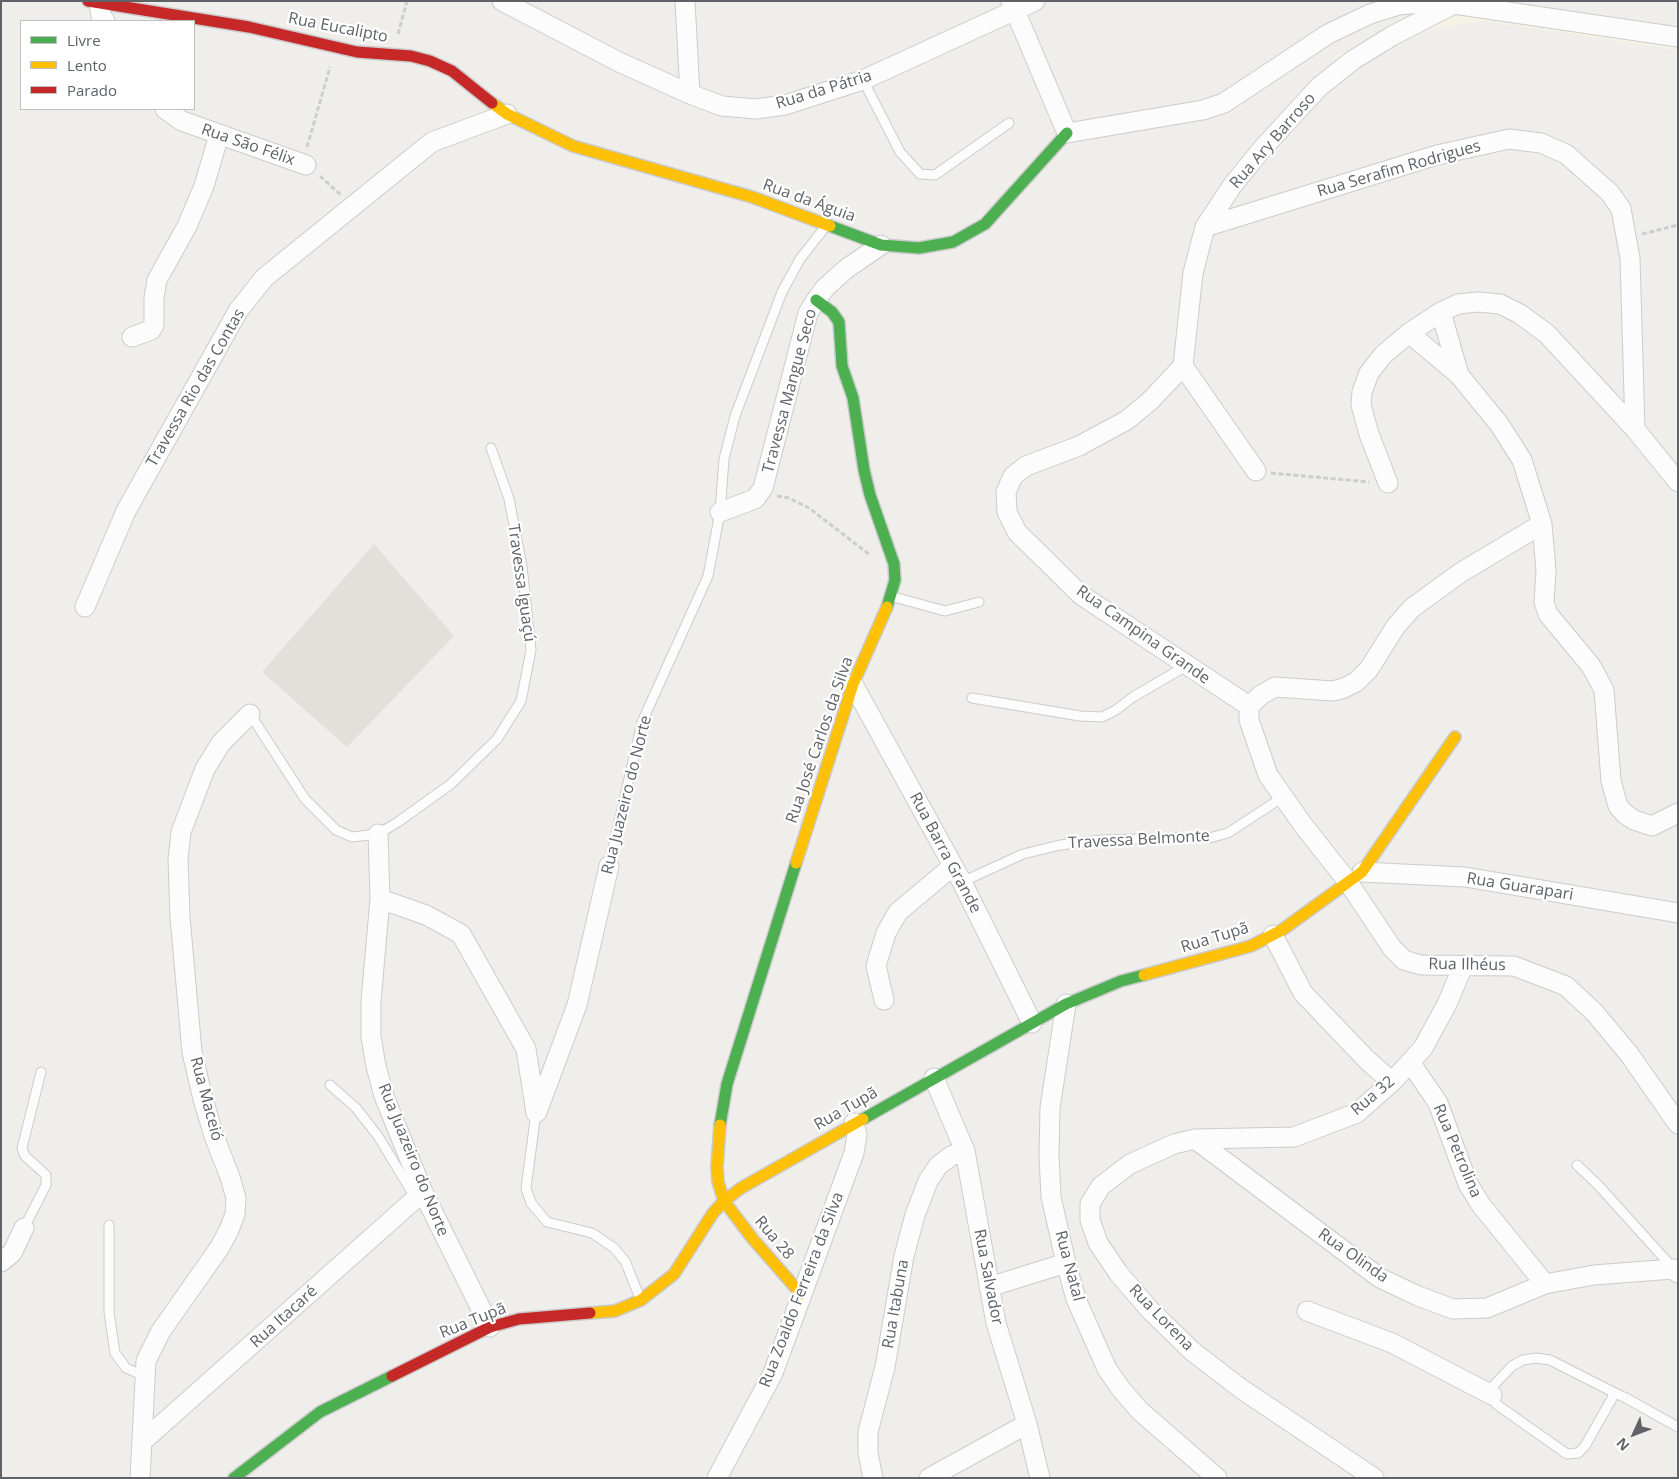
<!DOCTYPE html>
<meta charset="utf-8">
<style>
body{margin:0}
#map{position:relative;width:1679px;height:1479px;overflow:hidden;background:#efeeea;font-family:"Open Sans",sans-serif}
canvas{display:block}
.frame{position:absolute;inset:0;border:2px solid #5f6368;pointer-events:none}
.legend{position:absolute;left:20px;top:20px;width:175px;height:90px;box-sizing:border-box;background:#fff;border:1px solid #bfc1c3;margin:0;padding:6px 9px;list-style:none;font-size:15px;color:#5f6368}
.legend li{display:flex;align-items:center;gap:10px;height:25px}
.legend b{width:25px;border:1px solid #bfc1c3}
.north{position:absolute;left:1609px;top:1409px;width:50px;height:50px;-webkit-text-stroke:4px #fff;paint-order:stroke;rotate:227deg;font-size:14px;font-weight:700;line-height:20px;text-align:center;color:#5f6368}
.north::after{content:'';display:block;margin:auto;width:18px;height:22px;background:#5f6368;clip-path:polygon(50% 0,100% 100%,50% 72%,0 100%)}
</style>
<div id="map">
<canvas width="1679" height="1479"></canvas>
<div class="frame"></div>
<ul class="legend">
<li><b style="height:6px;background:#4caf50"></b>Livre</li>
<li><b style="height:6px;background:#ffc107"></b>Lento</li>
<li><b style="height:6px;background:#c62828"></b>Parado</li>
</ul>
<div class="north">N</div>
</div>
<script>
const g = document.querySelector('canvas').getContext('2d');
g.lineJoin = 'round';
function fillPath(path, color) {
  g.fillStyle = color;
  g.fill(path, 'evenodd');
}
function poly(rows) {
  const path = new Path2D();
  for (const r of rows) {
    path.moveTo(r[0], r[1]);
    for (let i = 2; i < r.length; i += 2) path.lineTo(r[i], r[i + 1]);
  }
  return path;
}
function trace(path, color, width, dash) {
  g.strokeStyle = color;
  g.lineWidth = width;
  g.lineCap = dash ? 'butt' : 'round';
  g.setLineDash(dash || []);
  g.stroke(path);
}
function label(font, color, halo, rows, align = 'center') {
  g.font = font + ' "Open Sans",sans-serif';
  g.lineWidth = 4.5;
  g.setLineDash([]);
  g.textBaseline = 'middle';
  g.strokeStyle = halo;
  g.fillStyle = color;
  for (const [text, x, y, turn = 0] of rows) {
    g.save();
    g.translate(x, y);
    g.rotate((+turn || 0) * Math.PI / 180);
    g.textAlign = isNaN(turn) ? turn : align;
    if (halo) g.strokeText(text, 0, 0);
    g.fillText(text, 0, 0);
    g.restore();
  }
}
fillPath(poly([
 [1485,7,1678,27,1678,50,1484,21,1428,29,1347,73,1334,57,1407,17]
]), '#f7f3e4');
fillPath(poly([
 [374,544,454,636,347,747,262,672]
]), '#e2e0da');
const lane = poly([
 [863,80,900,152,920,174,935,175,1009,123],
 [894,597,945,611,979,602],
 [972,698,1080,716,1102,717,1116,710,1133,697,1186,666],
 [250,714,305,799,336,830,352,837,378,834,398,822,451,784,497,739,521,701,531,650,522,566,509,499,491,448],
 [609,866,642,722,708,576,720,512,724,459,735,416,782,292,800,259,826,226],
 [962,882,1023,854,1060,845,1101,840,1213,837,1228,833,1283,797],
 [330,1085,356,1108,378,1136,416,1199],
 [536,1113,526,1188,531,1203,547,1222,592,1233,614,1248,625,1261,640,1298],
 [1577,1165,1598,1185,1673,1268],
 [109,1225,109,1312,115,1353,126,1368,144,1376],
 [24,1228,46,1185,46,1175,25,1156,22,1148,41,1072],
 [1615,1393,1585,1446,1578,1453,1567,1454,1496,1404,1492,1395,1494,1385,1512,1366,1523,1360,1536,1358,1550,1360,1615,1393,1626,1398,1678,1427]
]);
const street = poly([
 [502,1,619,62,690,94,722,106,756,109,785,105,863,80,1035,1],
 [685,1,690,94],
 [1011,1,1067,133,1203,110,1224,103,1328,34,1370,14,1399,5,1430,2,1454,4,1678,37],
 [99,4,101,16,105,21],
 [165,109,182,121,306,165],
 [1205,227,1437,155,1509,139,1541,143,1566,154,1610,193,1621,209,1630,258,1635,429],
 [1441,312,1459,375],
 [1409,333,1459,375,1499,424,1522,460,1542,524,1546,571,1544,602,1548,614,1591,666,1604,690,1611,781,1618,806,1625,814,1634,820,1652,826,1678,813],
 [132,337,151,330,154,325,154,298,157,280,187,226,204,186,219,135],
 [1183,366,1150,401,1127,420,1079,446,1026,466,1013,476,1006,492,1007,512,1017,532,1081,595,1249,706],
 [1256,471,1183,366,1193,273,1205,227,1232,186,1262,149,1319,87,1353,60,1392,36,1454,4],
 [1388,483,1369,434,1361,405,1362,392,1369,373,1383,355,1409,333,1441,312,1458,304,1478,302,1500,304,1520,314,1547,334,1635,429,1678,482],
 [720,512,755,499,763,488,808,313,816,300,825,288,846,269,881,245],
 [1542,524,1460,573,1412,608,1396,626,1369,669,1356,682,1344,688,1333,691,1275,687,1261,695,1249,706,1249,720,1268,775,1303,825,1348,882,1392,948,1404,960,1421,965,1514,966,1566,986,1594,1012,1629,1054,1678,1124],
 [85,607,126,511,238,311,264,278,432,142,507,114],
 [853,684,962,882,1032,1023],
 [378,834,380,899,371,1001,371,1037,376,1066,384,1096,423,1192,490,1327],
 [1362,872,1465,877,1678,913],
 [380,899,426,915,461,934,526,1049,536,1113],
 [1273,935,1303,993,1367,1060,1392,1082],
 [884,1000,876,966,886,933,898,912,953,866],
 [1066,1004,1050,1108,1049,1156,1051,1197,1066,1263,1076,1299,1107,1369,1121,1389,1140,1411,1217,1478],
 [1410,1062,1438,1103,1468,1184,1481,1205,1545,1284],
 [934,1078,965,1151,996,1323,1027,1424,1040,1478],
 [537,1112,577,1005,609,866],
 [1195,1139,1380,1278,1418,1296,1453,1309,1487,1308,1545,1284,1594,1275,1673,1269,1678,1273],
 [1,1262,12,1253,24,1228],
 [989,1287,1066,1263],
 [1307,1311,1392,1343,1492,1395],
 [143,1441,423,1192],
 [140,1478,146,1361,161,1331,220,1247,229,1230,235,1214,236,1198,230,1177,214,1136,203,1099,192,1052,180,917,178,859,181,832,205,769,221,743,250,714],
 [717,1478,773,1373,854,1153,857,1135,854,1123],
 [873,1478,868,1453,868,1432,885,1367,904,1256,915,1215,928,1181,938,1166,951,1156,965,1151],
 [929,1478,1027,1424],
 [1374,1478,1240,1388,1192,1351,1150,1310,1119,1274,1098,1243,1090,1220,1090,1204,1101,1186,1130,1164,1174,1144,1195,1139,1294,1137,1357,1113,1392,1082,1423,1048,1447,1004,1463,966]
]);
const fast = poly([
 [830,226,881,245,919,248,953,242,985,224,1067,133],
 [816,300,832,312,839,322,842,366,853,398,864,470,870,495,894,564,895,580,887,607],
 [863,1119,1066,1004,1121,981,1144,975],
 [720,1125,727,1084,796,863],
 [234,1478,320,1412,392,1376]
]);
const slow = poly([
 [492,103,507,114,573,146,752,197,830,226],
 [796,863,853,684,887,607],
 [1144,975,1251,946,1282,930,1362,872,1455,737],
 [720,1125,717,1167,718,1182,724,1201,752,1238,801,1294],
 [590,1313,615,1311,641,1300,674,1274,713,1213,724,1201,741,1188,863,1119]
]);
const jam = poly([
 [88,1,249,27,357,52,411,56,430,61,452,71,492,103],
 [392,1376,490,1327,519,1319,590,1313]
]);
trace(lane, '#cbcccc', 11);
trace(street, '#cbcccc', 21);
trace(fast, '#cacacb', 14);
trace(slow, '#cacacb', 14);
trace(jam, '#cacacb', 14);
trace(poly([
 [398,34,407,1],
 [307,147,330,67],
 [320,176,341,195],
 [1642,234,1678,225],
 [1271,473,1369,482],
 [777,496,789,498,809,508,870,555]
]), '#cacfcc', 3, [5, 2.5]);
trace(lane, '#fdfcfc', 9);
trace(street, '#fdfcfc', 19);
trace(fast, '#4caf50', 11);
trace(slow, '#ffc107', 11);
trace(jam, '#c62828', 11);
label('16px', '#5f6368', '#fff', [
 ["Rua Eucalipto",338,28,11],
 ["Rua da Pátria",824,90,-17],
 ["Rua Ary Barroso",1273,141,-49],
 ["Rua São Félix",248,145,19],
 ["Rua Serafim Rodrigues",1399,169,-16],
 ["Rua da Águia",809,201,20],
 ["Travessa Rio das Contas",196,388,-60],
 ["Travessa Mangue Seco",790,391,-75],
 ["Travessa Iguaçú",521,583,82],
 ["Rua Campina Grande",1143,635,35],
 ["Rua José Carlos da Silva",820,740,-71],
 ["Rua Juazeiro do Norte",627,795,-76],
 ["Travessa Belmonte",1139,840,-3],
 ["Rua Barra Grande",945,853,62],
 ["Rua Guarapari",1520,887,9],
 ["Rua Tupã",1215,938,-17],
 ["Rua Ilhéus",1467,965,1],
 ["Rua 32",1373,1096,-40],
 ["Rua Maceió",206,1099,75],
 ["Rua Tupã",846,1109,-30],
 ["Rua Petrolina",1457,1151,67],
 ["Rua Juazeiro do Norte",413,1160,68],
 ["Rua 28",774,1238,50],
 ["Rua Olinda",1353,1256,35],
 ["Rua Natal",1069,1266,75],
 ["Rua Salvador",988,1277,79],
 ["Rua Zoaldo Ferreira da Silva",802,1290,-69],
 ["Rua Itabuna",896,1304,-80],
 ["Rua Itacaré",284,1317,-42],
 ["Rua Lorena",1161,1318,46],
 ["Rua Tupã",473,1321,-22]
]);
</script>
